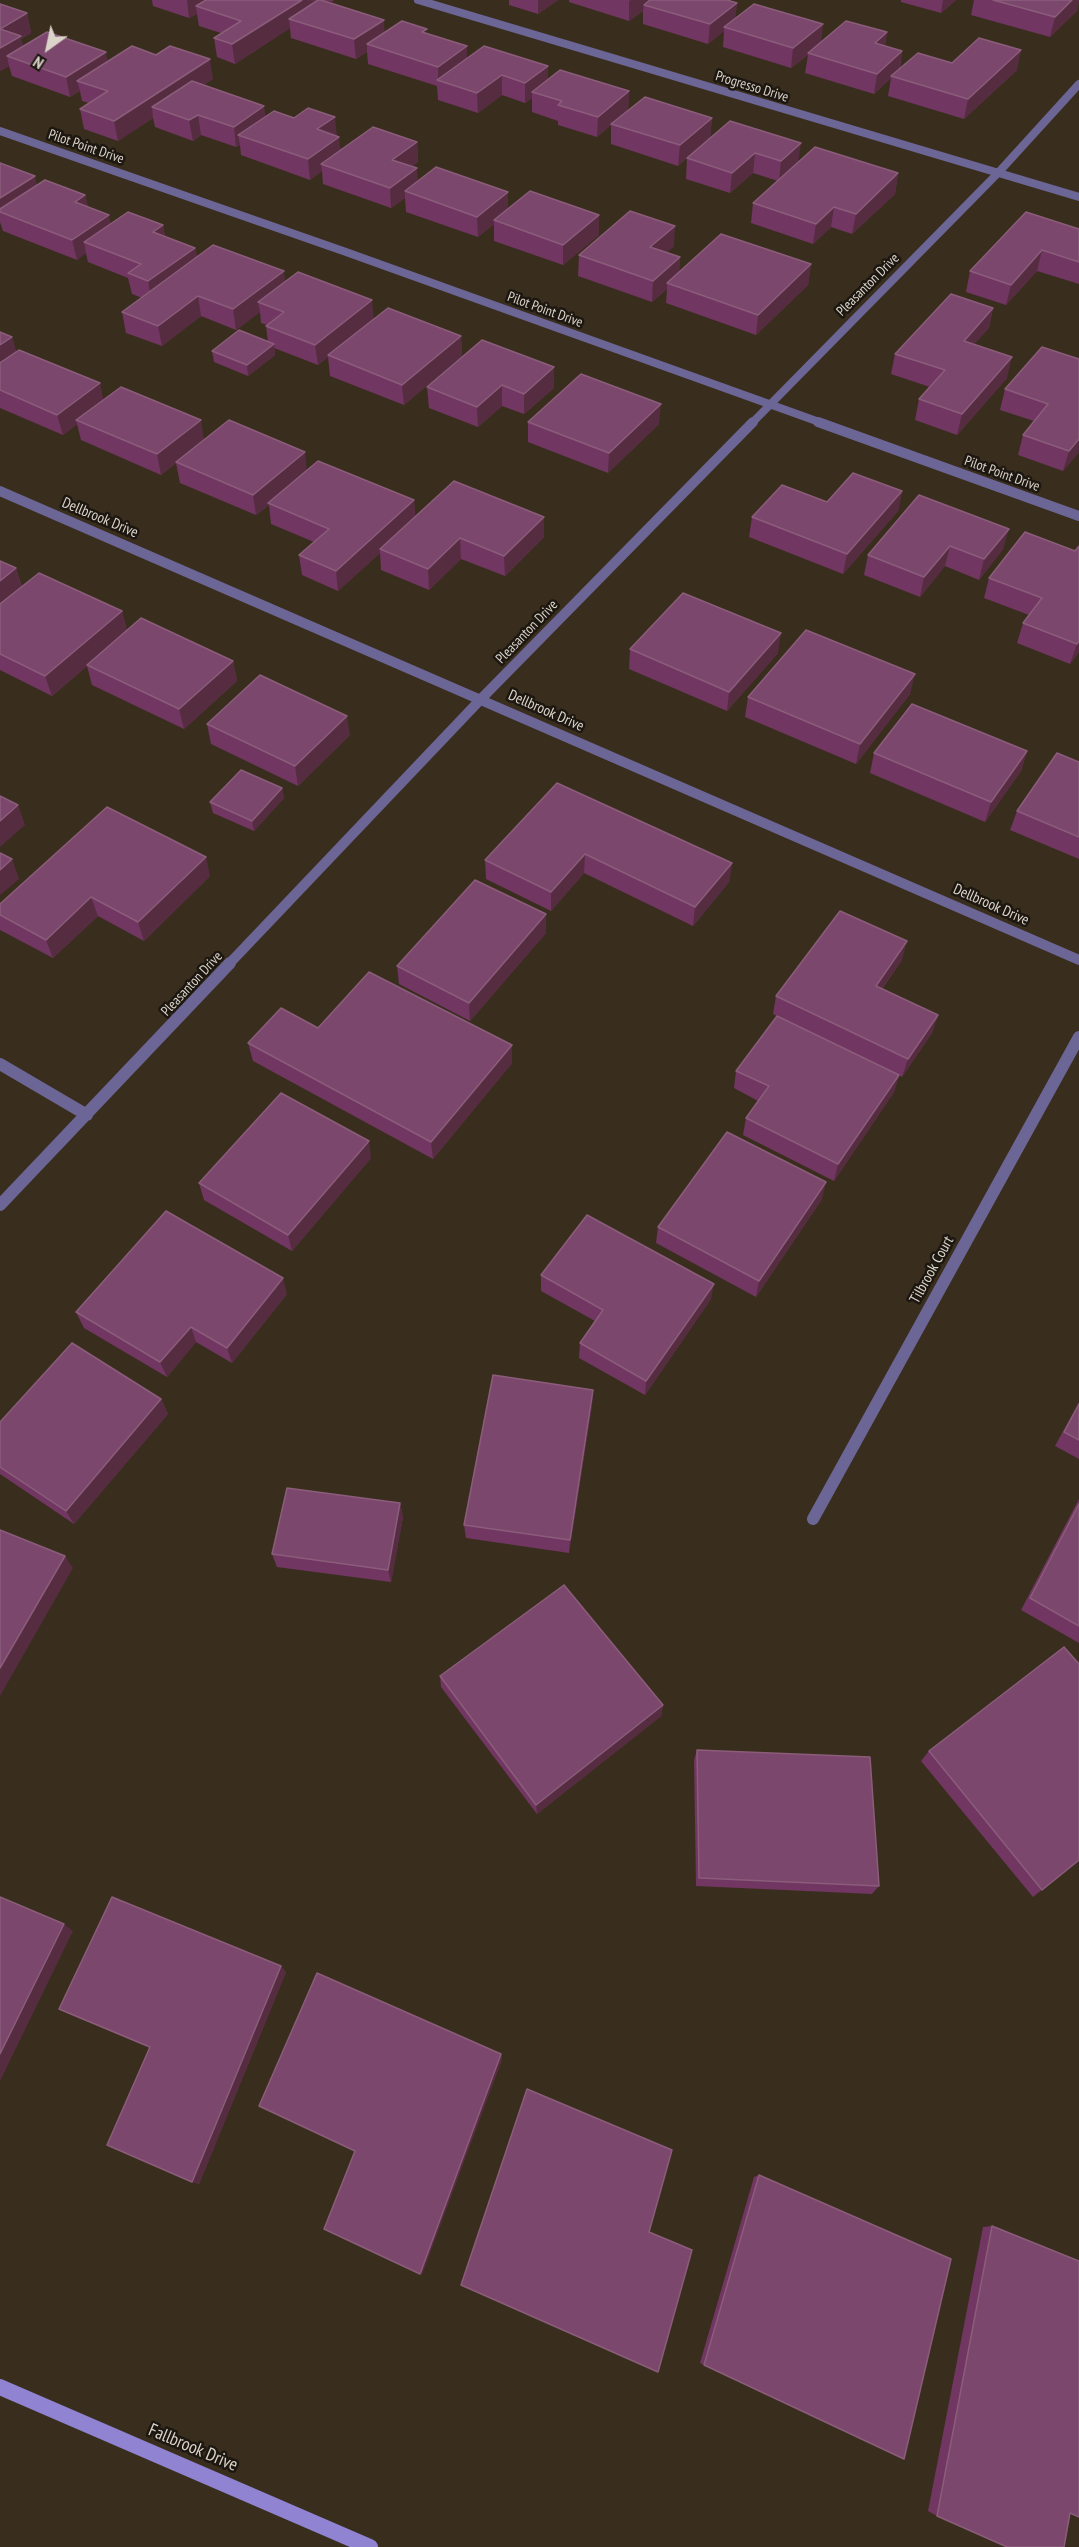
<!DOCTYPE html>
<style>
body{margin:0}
#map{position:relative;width:1079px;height:2547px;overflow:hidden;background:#392e1e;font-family:"PT Sans Narrow",sans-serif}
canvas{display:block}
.north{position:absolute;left:18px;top:18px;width:60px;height:60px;-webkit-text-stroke:4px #1c1710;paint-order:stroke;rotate:213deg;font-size:16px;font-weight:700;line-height:24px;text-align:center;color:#dbd4ca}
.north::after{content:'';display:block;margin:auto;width:21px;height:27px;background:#dbd4ca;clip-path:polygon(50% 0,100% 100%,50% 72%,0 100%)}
</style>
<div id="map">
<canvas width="1079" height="2547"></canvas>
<div class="north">N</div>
</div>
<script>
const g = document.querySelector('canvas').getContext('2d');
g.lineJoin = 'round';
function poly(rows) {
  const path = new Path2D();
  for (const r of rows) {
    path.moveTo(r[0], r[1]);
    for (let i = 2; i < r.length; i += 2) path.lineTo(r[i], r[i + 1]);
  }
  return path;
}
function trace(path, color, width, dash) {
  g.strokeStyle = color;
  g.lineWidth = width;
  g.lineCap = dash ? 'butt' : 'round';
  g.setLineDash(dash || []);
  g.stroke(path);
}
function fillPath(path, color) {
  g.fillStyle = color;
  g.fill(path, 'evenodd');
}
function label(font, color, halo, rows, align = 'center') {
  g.font = font + ' "PT Sans Narrow",sans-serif';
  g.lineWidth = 5;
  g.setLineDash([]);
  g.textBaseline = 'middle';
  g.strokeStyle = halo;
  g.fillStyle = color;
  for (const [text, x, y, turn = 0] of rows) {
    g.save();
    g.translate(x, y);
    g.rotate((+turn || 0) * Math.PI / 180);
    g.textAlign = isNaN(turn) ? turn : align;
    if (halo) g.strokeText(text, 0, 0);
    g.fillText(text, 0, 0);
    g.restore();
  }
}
trace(poly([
 [418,0,1079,197],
 [0,131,346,252,822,423],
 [752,423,998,173,1079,84]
]), '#6c6697', 8);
trace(poly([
 [818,422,1079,516],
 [0,491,1079,960],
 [228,965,481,699,753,422]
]), '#6c6697', 10);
trace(poly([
 [0,1064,87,1115],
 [0,1205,230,963],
 [813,1519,1079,1037]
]), '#6c6697', 12);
trace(poly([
 [0,2387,370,2547]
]), '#8f83d2', 16);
fillPath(poly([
 [152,0,334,0,330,3,385,32,427,34,467,46,467,58,548,80,629,91,628,110,712,118,710,138,678,166,611,144,611,125,597,137,558,125,558,121,532,112,532,98,525,103,502,95,478,113,438,100,437,86,368,64,367,52,356,59,291,38,290,28,235,64,217,57,214,38,221,33,199,26,197,14,189,18,153,6],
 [509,0,558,0,538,14,509,5],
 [569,0,649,0,737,3,735,18,821,42,887,32,885,46,902,51,900,69,952,63,1017,70,964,119,888,96,891,78,874,94,805,73,808,55,791,68,723,47,724,31,708,44,643,24,643,11,629,21,569,2],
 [901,0,956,0,941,13,901,2],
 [974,0,1079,0,1077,11,1050,37,971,15],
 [27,13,31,33,21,39,23,46,213,79,203,85,266,116,336,136,341,150,417,142,418,162,412,166,417,168,417,182,508,192,508,209,599,215,599,235,563,265,494,241,494,224,478,237,406,212,405,198,391,208,323,184,322,171,310,180,241,155,240,145,236,147,201,135,193,141,155,127,153,118,118,141,84,129,80,109,89,103,82,101,80,91,70,97,12,76,9,66,0,71],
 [730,121,798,163,898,173,895,194,852,234,831,227,813,244,751,223,753,203,778,181,753,173,730,193,686,179,687,158],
 [0,163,37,185,85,195,88,207,111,223,163,225,165,236,195,248,197,257,285,282,373,319,461,336,462,356,404,405,330,376,328,357,318,365,274,348,275,355,248,376,214,362,212,351,268,342,266,326,267,325,261,323,260,312,236,330,201,316,162,346,126,333,122,312,142,298,132,294,128,278,88,262,86,253,77,260,3,231,0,222],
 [1079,229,1079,284,1037,271,1006,305,966,292,970,271],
 [674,246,666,253,680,257,679,272,811,264,808,285,756,335,666,303,667,289,652,302,578,276,579,255],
 [993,308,989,328,974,344,1007,378,957,435,915,420,919,399,930,387,891,374,895,354],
 [0,332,12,337,16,352,100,383,103,400,204,440,307,470,414,500,415,517,544,537,505,576,461,559,429,590,381,570,380,553,338,591,302,575,299,555,314,542,271,524,269,505,256,515,180,483,176,463,161,475,81,440,77,424,63,435,0,408],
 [482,340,554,388,524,414,502,406,478,427,429,408,427,387],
 [1042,347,1079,452,1063,471,1018,455,1023,435,1034,421,1000,410,1005,389],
 [528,422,659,424,608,473,528,442],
 [902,491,898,511,843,574,749,537,752,517,827,502],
 [919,495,1003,549,979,580,945,566,920,597,864,575,868,555],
 [1075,551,1079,652,1070,664,1017,643,1023,623,1029,615,984,598,989,578],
 [0,561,16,568,22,587,122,611,127,631,233,661,237,681,184,729,92,685,87,666,52,696,0,670],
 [630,649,778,653,727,711,629,669],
 [910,694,856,764,745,717,748,697],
 [207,724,350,735,298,786,211,744],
 [1027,751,1021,771,985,822,870,773,874,753],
 [1079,762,1079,859,1010,830,1017,811],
 [557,783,732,863,729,882,693,926,584,873,551,911,486,879,485,860],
 [282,788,284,798,254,831,213,813,210,802],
 [210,876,144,941,98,916,53,958,0,930,0,904],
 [546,933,470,1021,399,984,397,966],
 [902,960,882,989,938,1015,932,1033,902,1077,899,1075,894,1092,834,1181,743,1135,746,1118,758,1101,734,1088,736,1071,777,1016,773,1014,776,996],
 [318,1028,512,1045,512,1063,433,1159,253,1061,248,1043],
 [371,1158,292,1251,204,1200,199,1183],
 [822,1199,756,1297,656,1243,658,1227],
 [541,1275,711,1299,645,1395,579,1358,580,1343,595,1321,541,1291],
 [287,1294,232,1363,196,1342,167,1377,84,1328,76,1312],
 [593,1390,592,1405,569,1553,466,1538,464,1525],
 [161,1399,168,1414,74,1524,0,1474,0,1422],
 [1079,1402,1079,1459,1055,1446],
 [1079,1499,1079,1643,1021,1610],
 [400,1503,403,1517,391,1582,277,1567,272,1554],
 [440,1676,663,1705,661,1716,537,1814,441,1687],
 [697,1750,879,1886,872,1894,696,1886,694,1760],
 [929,1751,1079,1860,1033,1897,921,1761],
 [286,1972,199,2184,192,2182,150,2048,69,2014,59,2009],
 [501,2054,502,2059,422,2274,355,2151,259,2106],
 [759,2175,904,2459,700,2363,754,2177],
 [992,2226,1070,2513,937,2516,928,2511,983,2227]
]), '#713661');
fillPath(poly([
 [187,0,221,0,196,6,197,14,189,18],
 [302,0,334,1,300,22,289,19,290,28,235,64,232,44],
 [538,0,558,0,538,14],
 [631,0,649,0,649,6,644,5,643,11,629,21,629,1],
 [943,0,956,0,941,13],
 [1072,0,1079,0,1077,11,1050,37,1055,17],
 [737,3,735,22,724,27,724,31,708,44,710,24],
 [27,13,31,33,21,39,25,56,7,56,9,66,0,71,0,29],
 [384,20,385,39,367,44,367,52,356,59,354,39],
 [823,24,821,44,808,53,808,55,791,68,793,48],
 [887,32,884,52,875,43],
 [467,46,467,66,438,80,438,67],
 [1021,50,1017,70,964,119,968,99],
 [902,51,899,71,891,76,891,78,874,94,877,74],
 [106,52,110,72,77,81,80,91,70,97,66,77],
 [210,59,213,79,163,111,152,107,153,118,118,141,114,121],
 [548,66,548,86,532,92,532,98,525,103,525,83],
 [502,75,502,95,478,113,477,93],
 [629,91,628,111,611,124,611,125,597,137,598,117],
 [264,106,267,126,238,135,240,145,236,147,234,127],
 [198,115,201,135,193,141,189,120],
 [335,117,337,137,317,129],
 [712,118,710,138,678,166,680,145],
 [339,137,341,157,321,164,322,171,310,180,308,159],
 [417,142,418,162,394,180,392,160],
 [801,143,798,164,779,181,781,161],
 [755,153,753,173,730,193,732,173],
 [417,168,418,188,405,191,405,198,391,208,390,188],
 [898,173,895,194,852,234,856,214],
 [35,176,39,196,0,212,0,198],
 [508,192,508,212,494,220,494,224,478,237,477,217],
 [85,195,90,215,75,202],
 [834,207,831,227,813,244,816,224],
 [109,215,113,235,84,242,86,253,77,260,72,240],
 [599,215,599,235,563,265,563,245],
 [163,225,167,246,153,232],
 [675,226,674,246,649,268,650,247],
 [195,248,199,268,152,302,148,281],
 [1042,250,1037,271,1006,305,1011,285],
 [680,257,678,278,667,283,667,289,652,302,653,281],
 [811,264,808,285,756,335,758,315],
 [284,271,286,291,258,302,260,312,236,330,233,309],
 [198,296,201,316,162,346,158,326],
 [372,300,374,320,328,355,328,357,318,365,315,345],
 [993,308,989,328,959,361,964,341],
 [461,336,462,356,404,405,402,385],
 [12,337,18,358,0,370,0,345],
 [274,344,275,355,248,376,247,365],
 [1012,357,1007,378,957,435,962,414],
 [554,367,554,388,524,414,524,394],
 [100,383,104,404,76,420,77,424,63,435,57,415],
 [502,385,502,406,478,427,477,407],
 [661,404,659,424,608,473,609,453],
 [201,420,204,440,161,475,157,454],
 [1079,439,1079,452,1063,471,1069,451],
 [305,452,307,472,268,503,269,505,256,515,253,495],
 [902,491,898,511,843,574,847,554],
 [414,500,415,521,380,549,380,553,338,591,336,571],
 [544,517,544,537,505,576,504,556],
 [1009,529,1003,549,979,580,984,559],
 [460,538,461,559,429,590,428,569],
 [950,546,945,566,920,597,924,577],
 [16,568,22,589,0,606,0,581],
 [122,611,127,632,52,696,45,676],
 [781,633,778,653,727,711,729,692],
 [1079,641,1079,652,1070,664,1077,644],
 [233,661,237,681,184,729,179,709],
 [915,674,910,694,856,764,860,744],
 [347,716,350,735,298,786,295,766],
 [1027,751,1021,771,985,822,991,802],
 [282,788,284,798,254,831,252,821],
 [18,805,25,825,0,847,0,821],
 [585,854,584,873,551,911,551,892],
 [206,857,210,876,144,941,138,922],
 [12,859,19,879,0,895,0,870],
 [732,863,729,882,693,926,695,907],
 [91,897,98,916,53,958,46,940],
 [546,914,546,933,470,1021,469,1003],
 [907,941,902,960,871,1004,876,986],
 [938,1015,932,1033,902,1077,908,1059],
 [512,1045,512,1063,433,1159,431,1142],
 [899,1075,894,1092,834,1181,838,1164],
 [369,1141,371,1158,292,1251,288,1235],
 [826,1182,822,1199,756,1297,759,1281],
 [283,1278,287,1294,232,1363,227,1348],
 [714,1284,711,1299,645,1395,646,1381],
 [191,1327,196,1342,167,1377,160,1362],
 [593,1390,592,1405,569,1553,570,1540],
 [161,1399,168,1414,74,1524,66,1511],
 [400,1503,403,1517,391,1582,388,1570],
 [65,1556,73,1568,0,1696,0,1668],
 [663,1705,661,1716,537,1814,536,1805],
 [64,1924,73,1931,0,2081,0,2054],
 [281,1966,286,1972,199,2184,192,2182],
 [501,2054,502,2059,422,2274,420,2274]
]), '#562c41');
const building = poly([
 [206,0,302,0,232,44,214,38,241,21,196,6,206,0],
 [318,0,321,0,384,20,354,39,289,19,318,0],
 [650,0,727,0,737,3,710,24,644,5,650,0],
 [993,0,1072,0,1055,17,993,0],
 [0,4,27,13,0,29,0,4],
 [754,4,823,24,793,48,724,27,754,4],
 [402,21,427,29,422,32,467,46,438,67,367,44,402,21],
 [846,21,887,32,875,43,902,51,877,74,808,53,846,21],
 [0,29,21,36,0,48,0,29],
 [47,32,106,52,66,77,7,56,47,32],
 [979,38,1021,50,968,99,891,76,918,53,952,63,979,38],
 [132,46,156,55,170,46,210,59,114,121,80,109,108,91,77,81,132,46],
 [484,46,548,66,525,83,502,75,477,93,437,80,484,46],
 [560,70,629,91,598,117,558,105,562,101,532,92,560,70],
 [192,81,264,106,234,127,198,115,189,120,152,107,192,81],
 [645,97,712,118,680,145,611,124,645,97],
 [308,108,335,117,317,129,339,137,308,159,238,135,274,111,294,118,308,108],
 [730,121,801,143,781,161,755,153,732,173,687,158,730,121],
 [373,127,417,142,392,160,417,168,390,188,321,164,373,127],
 [815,147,898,173,856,214,834,207,816,224,753,203,815,147],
 [0,163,35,176,0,198,0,163],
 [436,167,508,192,477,217,405,191,436,167],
 [45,180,85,195,75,202,109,215,72,240,0,212,0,209,45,180],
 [530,191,599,215,563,245,494,220,530,191],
 [630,211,675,226,650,247,680,257,653,281,579,255,630,211],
 [128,212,163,225,153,232,195,248,148,281,128,273,141,264,84,242,128,212],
 [1026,212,1079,229,1079,262,1042,250,1011,285,970,271,1026,212],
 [721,234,811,264,758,315,667,283,721,234],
 [213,245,284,271,233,309,198,296,158,326,122,312,213,245],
 [298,272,372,300,315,345,266,326,284,312,258,302,298,272],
 [951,294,993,308,964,341,1012,357,962,414,919,399,945,370,895,354,951,294],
 [388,308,461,336,402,385,328,355,388,308],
 [239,330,274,344,247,365,212,351,239,330],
 [0,332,12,337,0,345,0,332],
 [482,340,554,367,524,394,502,385,477,407,427,387,482,340],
 [1042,347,1079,359,1079,439,1069,451,1023,435,1048,404,1005,389,1042,347],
 [19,350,100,383,57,415,0,390,0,363,19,350],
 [581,374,661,404,609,453,528,422,581,374],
 [121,387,201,420,157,454,76,420,121,387],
 [229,420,305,452,253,495,176,462,229,420],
 [318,461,414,500,336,571,299,555,329,529,268,503,318,461],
 [853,473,902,491,847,554,752,517,782,485,827,502,853,473],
 [454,481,544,517,504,556,460,538,428,569,380,549,454,481],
 [919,495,1009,529,984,559,950,546,924,577,868,555,919,495],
 [1025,532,1075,551,1079,546,1079,641,1077,644,1023,623,1042,598,989,578,1025,532],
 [0,561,16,568,0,581,0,561],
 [39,573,122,611,45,676,0,654,0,604,39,573],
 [683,593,781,633,729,692,630,649,683,593],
 [141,618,233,661,179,709,87,665,141,618],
 [806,630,915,674,860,744,748,697,806,630],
 [260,675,347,716,295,766,207,724,260,675],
 [912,704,1027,751,991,802,874,753,912,704],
 [1057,753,1079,762,1079,837,1017,811,1057,753],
 [241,770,282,788,252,821,210,802,241,770],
 [557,783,732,863,695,907,585,854,551,892,485,860,557,783],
 [0,796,18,805,0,821,0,796],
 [107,807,206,857,138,922,91,897,46,940,0,915,0,904,107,807],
 [0,853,12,859,0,870,0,853],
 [475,880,546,914,469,1003,397,966,475,880],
 [840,911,907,941,876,986,938,1015,908,1059,776,996,840,911],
 [369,972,512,1045,431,1142,248,1043,281,1008,318,1028,369,972],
 [777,1016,899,1075,838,1164,746,1118,769,1086,736,1071,777,1016],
 [281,1093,369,1141,288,1235,199,1183,281,1093],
 [727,1132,826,1182,759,1281,658,1227,727,1132],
 [166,1211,283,1278,227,1348,191,1327,160,1362,76,1312,166,1211],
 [587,1215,714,1284,646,1381,580,1343,603,1310,541,1275,587,1215],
 [72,1343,161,1399,66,1511,0,1467,0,1422,72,1343],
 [493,1375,593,1390,570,1540,464,1525,493,1375],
 [1079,1404,1079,1440,1064,1432,1079,1404],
 [287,1488,400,1503,388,1570,272,1554,287,1488],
 [1079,1504,1079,1626,1030,1598,1079,1504],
 [0,1530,65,1556,0,1668,0,1530],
 [564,1585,663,1705,536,1805,440,1676,564,1585],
 [1064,1647,1079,1664,1079,1860,1042,1890,929,1751,1064,1647],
 [697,1750,870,1757,879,1886,699,1878,697,1750],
 [0,1897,64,1924,0,2054,0,1897],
 [112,1897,281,1966,192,2182,107,2145,150,2047,59,2009,112,1897],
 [317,1973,501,2054,420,2274,324,2229,355,2151,259,2106,317,1973],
 [527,2089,672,2150,649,2232,692,2250,658,2372,461,2285,527,2089],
 [759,2175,951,2259,904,2459,704,2365,759,2175],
 [992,2226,1079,2261,1079,2517,1070,2513,1064,2547,1007,2547,937,2516,992,2226]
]);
fillPath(building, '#7c476c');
trace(building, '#8b5d7b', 1.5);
label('14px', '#dbd4ca', '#1c1710', [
 ["Progresso Drive",752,87,17],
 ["Pilot Point Drive",86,147,19],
 ["Pleasanton Drive",868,285,-45],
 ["Pilot Point Drive",545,310,20],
 ["Pilot Point Drive",1002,474,20],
 ["Pleasanton Drive",527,632,-46],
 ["Pleasanton Drive",192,984,-47]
]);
label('15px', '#dbd4ca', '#1c1710', [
 ["Dellbrook Drive",100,518,23],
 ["Dellbrook Drive",546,711,24],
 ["Dellbrook Drive",991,905,24],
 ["Tilbrook Court",932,1270,-61]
]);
label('18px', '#dbd4ca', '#1c1710', [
 ["Fallbrook Drive",193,2448,23]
]);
</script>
